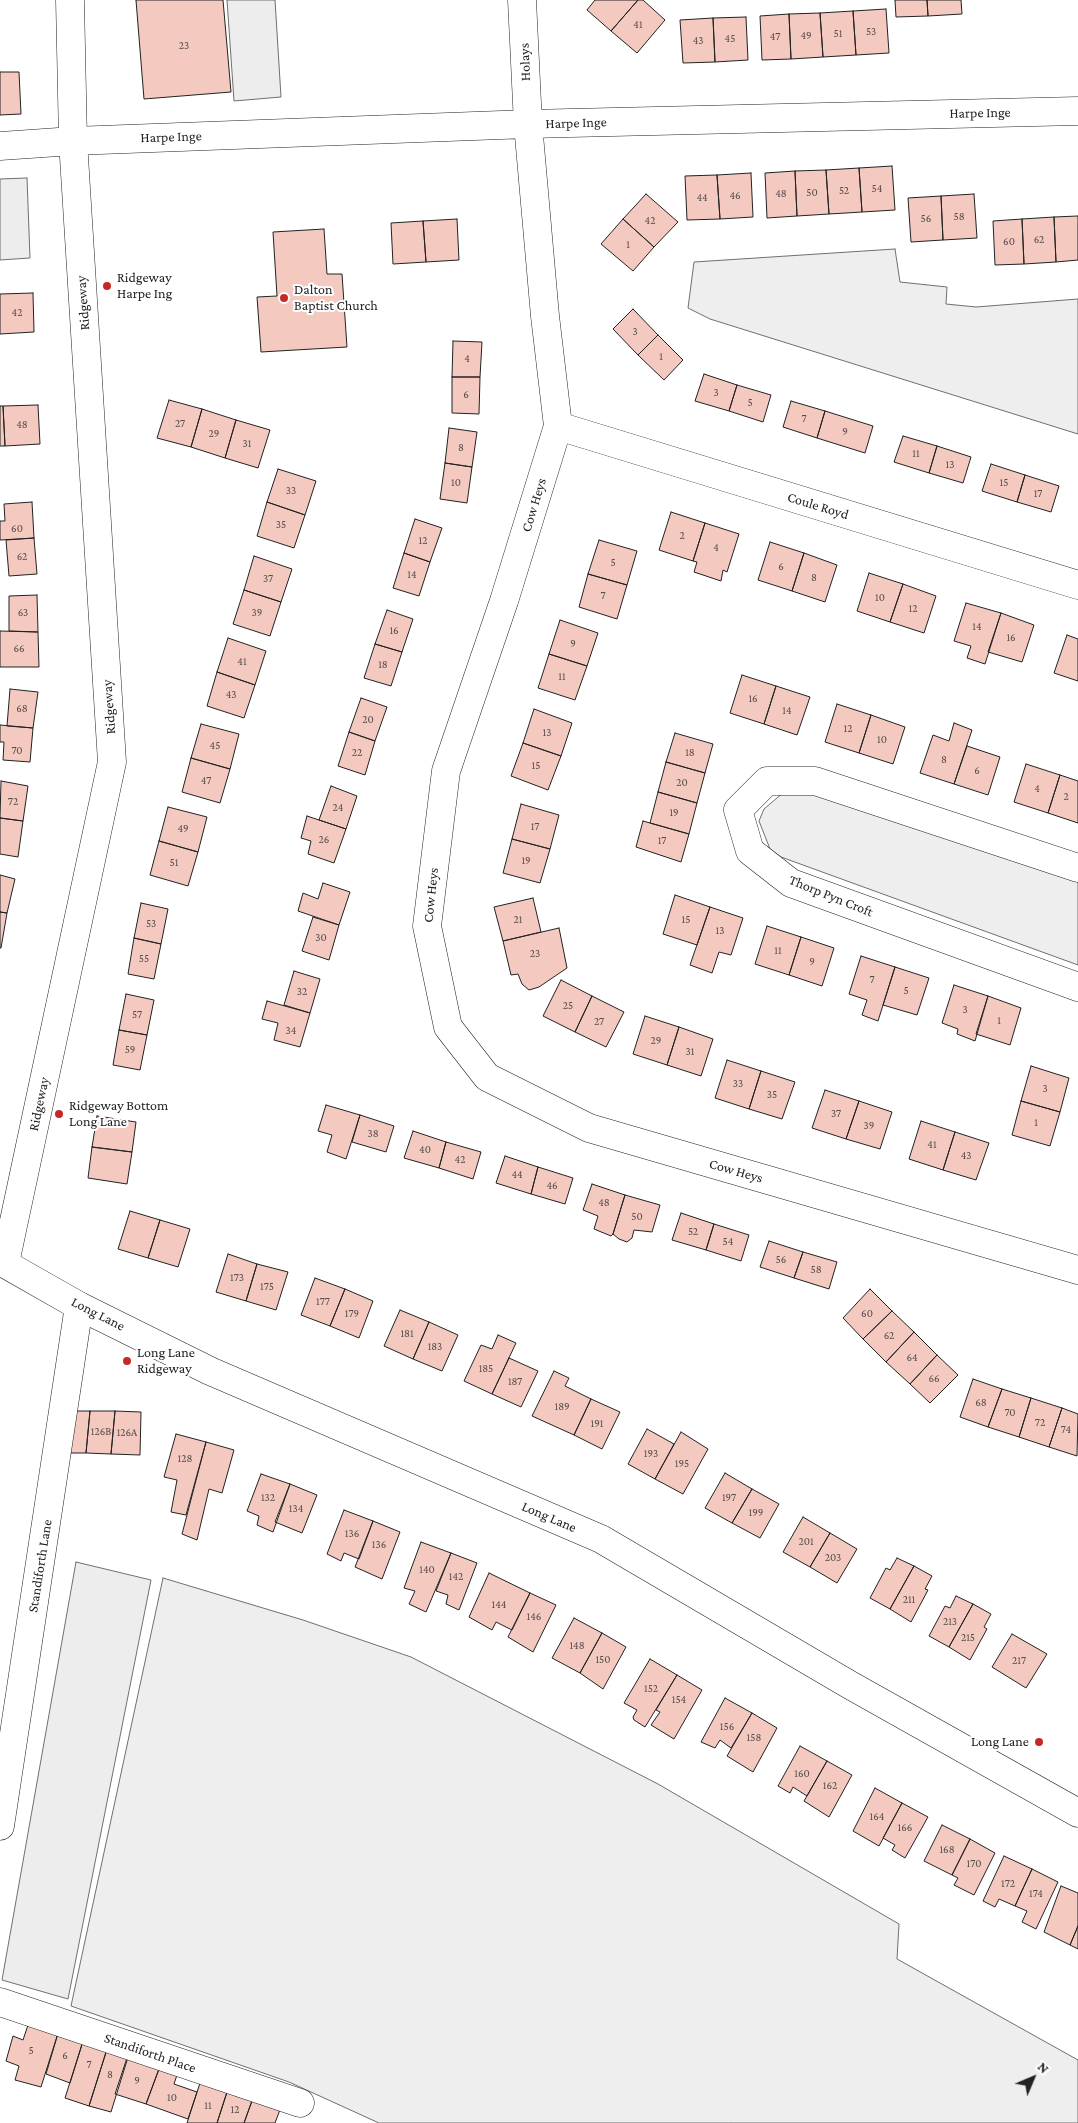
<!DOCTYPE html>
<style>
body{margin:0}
#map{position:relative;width:1078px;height:2123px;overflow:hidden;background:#fff;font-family:"Crimson Pro",serif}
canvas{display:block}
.north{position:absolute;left:1008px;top:2053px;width:50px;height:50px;-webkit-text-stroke:4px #fff;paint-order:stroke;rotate:45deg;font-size:14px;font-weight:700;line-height:20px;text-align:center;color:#222}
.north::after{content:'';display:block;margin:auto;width:18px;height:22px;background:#222;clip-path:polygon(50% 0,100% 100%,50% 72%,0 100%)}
</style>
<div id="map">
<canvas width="1078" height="2123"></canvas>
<div class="north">N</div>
</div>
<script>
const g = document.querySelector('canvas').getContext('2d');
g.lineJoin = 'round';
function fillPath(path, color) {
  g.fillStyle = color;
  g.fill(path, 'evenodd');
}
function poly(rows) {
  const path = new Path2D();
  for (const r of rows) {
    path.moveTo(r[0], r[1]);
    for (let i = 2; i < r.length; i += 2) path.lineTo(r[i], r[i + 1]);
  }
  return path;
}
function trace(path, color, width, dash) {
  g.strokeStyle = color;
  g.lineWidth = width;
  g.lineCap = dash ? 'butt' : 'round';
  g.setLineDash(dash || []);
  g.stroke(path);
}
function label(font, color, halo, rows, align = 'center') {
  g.font = font + ' "Crimson Pro",serif';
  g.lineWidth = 4;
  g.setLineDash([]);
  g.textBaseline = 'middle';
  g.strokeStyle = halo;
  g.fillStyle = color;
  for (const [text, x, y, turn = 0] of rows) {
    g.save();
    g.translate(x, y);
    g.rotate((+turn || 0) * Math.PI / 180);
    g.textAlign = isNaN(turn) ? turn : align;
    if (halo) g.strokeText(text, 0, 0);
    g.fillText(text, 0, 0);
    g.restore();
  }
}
const green = poly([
 [895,249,900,282,947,287,946,304,976,307,1078,299,1078,434,710,319,688,308,694,262,895,249],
 [784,792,807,792,1078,882,1078,965,781,857,770,849,759,821,764,809,784,792],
 [163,1578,303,1620,411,1657,658,1784,899,1924,897,1959,1078,2060,1078,2123,379,2123,289,2082,71,2006,163,1578]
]);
fillPath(green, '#eee');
trace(green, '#6f6f6f', 1);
const parking = poly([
 [227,0,275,0,281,97,234,101,227,0],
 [27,178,30,258,0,260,0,179,27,178],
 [76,1562,151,1580,68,1999,2,1980,76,1562]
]);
fillPath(parking, '#ededed');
trace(parking, '#6f6f6f', 1);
const building = poly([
 [136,0,223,0,231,92,144,99,136,0],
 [595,0,638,0,611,31,587,10,595,0],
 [638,0,643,0,665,20,637,53,611,31,638,0],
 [895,0,927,0,928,16,896,17,895,0],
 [927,0,961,0,962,14,928,16,927,0],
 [886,9,889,53,856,55,853,11,886,9],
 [853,11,856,55,823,57,820,13,853,11],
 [820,13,823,57,791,59,789,14,820,13],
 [789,14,791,59,762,60,760,16,789,14],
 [746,17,748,60,715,62,713,18,746,17],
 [713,18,715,62,683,63,680,20,713,18],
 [0,72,19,72,21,114,0,115,0,72],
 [892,166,895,210,862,212,859,168,892,166],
 [859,168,862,212,829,214,826,170,859,168],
 [826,170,829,214,797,216,795,171,826,170],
 [795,171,797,216,767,218,765,173,795,171],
 [751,173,753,217,720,219,717,175,751,173],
 [717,175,720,219,687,220,685,176,717,175],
 [646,194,678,222,654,247,623,219,646,194],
 [974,194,977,238,943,240,941,196,974,194],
 [941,196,943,240,911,242,908,198,941,196],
 [1078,216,1078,260,1056,262,1054,217,1078,216],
 [1054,217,1056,262,1024,264,1022,219,1054,217],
 [457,219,459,260,426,262,423,221,457,219],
 [623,219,654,247,633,271,601,244,623,219],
 [1022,219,1024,264,995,265,993,221,1022,219],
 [423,221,426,262,393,264,391,223,423,221],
 [324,229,327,274,342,274,347,347,261,352,257,297,277,296,273,232,324,229],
 [33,293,34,332,0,334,0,294,33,293],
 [633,309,658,335,638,355,613,329,633,309],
 [658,335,683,360,664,380,638,355,658,335],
 [453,341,482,342,480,377,452,377,453,341],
 [704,374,737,385,729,411,695,401,704,374],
 [452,377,480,377,479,414,452,413,452,377],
 [737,385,771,395,763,422,729,411,737,385],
 [169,400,202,409,191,447,157,438,169,400],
 [791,401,825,411,817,438,783,427,791,401],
 [38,405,40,444,5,446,3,406,38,405],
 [0,406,3,406,5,446,0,446,0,406],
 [202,409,236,420,225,458,191,447,202,409],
 [825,411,873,426,865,453,817,438,825,411],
 [236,420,270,430,258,468,225,458,236,420],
 [449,428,477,432,472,467,445,463,449,428],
 [903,436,937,446,929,473,894,462,903,436],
 [937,446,971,457,963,483,929,473,937,446],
 [445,463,472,467,467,503,440,499,445,463],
 [991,464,1025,475,1017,502,982,491,991,464],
 [278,469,316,481,305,515,267,502,278,469],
 [1025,475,1059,486,1051,512,1017,502,1025,475],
 [32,502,34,538,0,540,0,521,5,521,4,504,32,502],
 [267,502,305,515,294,548,257,536,267,502],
 [671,512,705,523,693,561,659,550,671,512],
 [415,519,442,528,430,562,404,553,415,519],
 [705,523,739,534,727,572,723,570,721,581,694,572,697,562,693,561,705,523],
 [34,538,37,574,9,576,6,540,34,538],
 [599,540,637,551,627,585,588,574,599,540],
 [770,542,804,553,792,591,758,580,770,542],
 [404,553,430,562,419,596,393,588,404,553],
 [804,553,837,565,825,602,792,591,804,553],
 [254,556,292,569,281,602,244,590,254,556],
 [869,573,903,584,890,622,857,611,869,573],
 [588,574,627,585,617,619,579,607,588,574],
 [903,584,936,596,924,633,890,622,903,584],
 [244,590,281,602,270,636,233,624,244,590],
 [37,595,38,632,9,631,9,596,37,595],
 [966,603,1001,613,985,664,967,658,971,646,954,641,966,603],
 [387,610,413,619,402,652,375,644,387,610],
 [1001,613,1034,625,1022,662,988,652,1001,613],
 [560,620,598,633,587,666,549,654,560,620],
 [0,631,38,632,39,667,0,667,0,631],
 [1067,635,1078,639,1078,681,1054,673,1067,635],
 [228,638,266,651,255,685,217,672,228,638],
 [375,644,402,652,391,686,364,678,375,644],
 [549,654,587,666,575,700,538,688,549,654],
 [217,672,255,685,244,718,207,706,217,672],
 [742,675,776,686,764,724,730,713,742,675],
 [776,686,810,697,797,735,764,724,776,686],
 [10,689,38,692,33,728,7,726,10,689],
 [361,698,387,707,375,741,349,732,361,698],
 [837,704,871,715,859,753,825,742,837,704],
 [534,709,572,723,561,756,523,743,534,709],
 [871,715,905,727,893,764,859,753,871,715],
 [954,723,972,730,954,784,920,773,933,735,949,741,954,723],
 [201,724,239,734,230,769,191,758,201,724],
 [0,725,33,728,30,762,3,760,4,742,0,742,0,725],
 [349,732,375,741,365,775,338,766,349,732],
 [675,733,713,744,705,773,666,762,675,733],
 [523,743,561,756,548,790,511,776,523,743],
 [967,746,1000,757,988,795,954,784,967,746],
 [191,758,230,769,220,803,182,792,191,758],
 [666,762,705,773,697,803,658,792,666,762],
 [1026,764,1060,775,1048,813,1014,802,1026,764],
 [1060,775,1078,781,1078,823,1048,813,1060,775],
 [1,781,28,786,23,821,0,818,1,781],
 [331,786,357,796,346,829,319,820,331,786],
 [658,792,697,803,689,834,650,823,658,792],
 [521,804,559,815,550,849,512,839,521,804],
 [168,807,207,817,198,852,159,841,168,807],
 [307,816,346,829,334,863,308,854,311,841,301,838,307,816],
 [0,818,23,821,18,857,0,854,0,818],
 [643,821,689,834,681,862,636,847,643,821],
 [512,839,550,849,540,883,503,873,512,839],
 [159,841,198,852,188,886,150,875,159,841],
 [0,875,15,879,7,913,0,912,0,875],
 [323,883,350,892,339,925,298,911,303,893,318,899,323,883],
 [675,895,710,907,697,945,663,934,675,895],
 [533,898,541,932,503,941,494,907,533,898],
 [141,903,168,909,161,944,134,938,141,903],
 [710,907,743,918,731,955,719,952,712,973,690,965,710,907],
 [0,912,7,913,1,948,0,948,0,912],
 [313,917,339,925,329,960,302,951,313,917],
 [767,926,801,937,789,975,755,964,767,926],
 [559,928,567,968,539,987,529,990,522,984,518,974,511,975,503,941,559,928],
 [801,937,834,948,822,986,789,975,801,937],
 [134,938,161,944,154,979,128,974,134,938],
 [861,956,895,967,878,1021,862,1015,867,1000,849,994,861,956],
 [895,967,929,978,917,1015,883,1005,895,967],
 [294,971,320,979,310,1013,284,1005,294,971],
 [561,980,592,996,575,1032,543,1016,561,980],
 [954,985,988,996,975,1041,957,1034,958,1029,942,1023,954,985],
 [126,994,154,1000,147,1035,119,1030,126,994],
 [592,996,624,1012,606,1047,575,1032,592,996],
 [988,996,1021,1008,1010,1045,976,1034,988,996],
 [267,1001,310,1013,300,1047,274,1040,278,1023,262,1019,267,1001],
 [645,1016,679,1027,667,1065,633,1054,645,1016],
 [679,1027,713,1039,701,1076,667,1065,679,1027],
 [119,1030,147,1035,140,1070,113,1065,119,1030],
 [727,1060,761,1071,749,1109,715,1098,727,1060],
 [1031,1066,1069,1078,1060,1112,1021,1101,1031,1066],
 [761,1071,795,1082,782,1119,749,1109,761,1071],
 [825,1090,859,1101,846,1139,812,1128,825,1090],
 [859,1101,892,1112,880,1149,846,1139,859,1101],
 [1021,1101,1060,1112,1050,1146,1012,1135,1021,1101],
 [326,1105,360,1115,346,1159,327,1152,332,1135,318,1131,326,1105],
 [360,1115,394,1126,386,1152,352,1142,360,1115],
 [97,1116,136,1122,132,1152,92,1147,97,1116],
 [921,1121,955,1132,943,1170,909,1159,921,1121],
 [413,1131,446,1142,439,1168,404,1158,413,1131],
 [955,1132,989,1143,976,1180,943,1170,955,1132],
 [446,1142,481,1152,473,1179,439,1168,446,1142],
 [92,1147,132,1152,127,1184,88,1178,92,1147],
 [505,1156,538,1167,531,1194,496,1183,505,1156],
 [538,1167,573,1178,565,1204,531,1194,538,1167],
 [592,1184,625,1195,613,1234,611,1236,594,1229,598,1216,583,1210,592,1184],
 [625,1195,660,1205,652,1232,634,1230,632,1238,627,1242,619,1239,613,1234,625,1195],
 [130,1211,160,1220,148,1258,118,1249,130,1211],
 [681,1213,714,1224,706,1250,672,1240,681,1213],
 [160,1220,190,1229,178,1267,148,1258,160,1220],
 [714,1224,749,1235,741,1261,706,1250,714,1224],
 [769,1241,803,1252,794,1278,760,1267,769,1241],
 [803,1252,837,1262,829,1289,794,1278,803,1252],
 [228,1254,257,1264,246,1301,216,1292,228,1254],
 [257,1264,288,1272,276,1310,246,1301,257,1264],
 [315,1278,345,1289,330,1326,301,1315,315,1278],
 [345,1289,373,1301,359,1338,330,1326,345,1289],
 [870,1289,892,1311,863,1339,843,1318,870,1289],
 [400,1310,429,1322,413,1359,384,1346,400,1310],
 [892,1311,914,1332,886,1362,863,1339,892,1311],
 [429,1322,458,1335,442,1371,413,1359,429,1322],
 [914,1332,937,1355,910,1384,886,1362,914,1332],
 [498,1335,516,1343,492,1394,464,1381,481,1345,492,1349,498,1335],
 [937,1355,958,1375,930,1403,910,1384,937,1355],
 [509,1358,538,1371,521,1407,492,1394,509,1358],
 [554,1371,569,1378,565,1386,591,1399,574,1435,532,1416,554,1371],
 [973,1379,1002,1389,988,1427,960,1417,973,1379],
 [1002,1389,1031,1398,1019,1437,988,1427,1002,1389],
 [1031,1398,1062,1408,1049,1447,1019,1437,1031,1398],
 [591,1399,620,1412,602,1449,574,1435,591,1399],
 [1062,1408,1078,1414,1077,1456,1049,1447,1062,1408],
 [67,1411,90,1411,86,1453,64,1453,67,1411],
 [90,1411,115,1411,111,1454,86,1453,90,1411],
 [115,1411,141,1412,140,1455,111,1454,115,1411],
 [647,1429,674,1444,655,1479,628,1464,647,1429],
 [681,1432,708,1449,683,1494,655,1479,681,1432],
 [176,1434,206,1442,186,1515,171,1512,177,1480,164,1477,176,1434],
 [206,1442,234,1450,222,1493,209,1489,197,1540,182,1534,206,1442],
 [725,1473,752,1489,732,1523,705,1508,725,1473],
 [261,1474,290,1484,273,1532,257,1525,259,1516,247,1511,261,1474],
 [290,1484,317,1495,302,1533,275,1522,290,1484],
 [752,1489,779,1504,760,1538,732,1523,752,1489],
 [344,1510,373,1521,359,1559,344,1553,341,1561,327,1554,344,1510],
 [803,1517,830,1533,810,1567,783,1552,803,1517],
 [373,1521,400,1532,382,1579,355,1567,373,1521],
 [830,1533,857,1549,837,1583,810,1567,830,1533],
 [421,1542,451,1553,426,1612,409,1604,415,1591,404,1588,421,1542],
 [451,1553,477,1563,459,1610,446,1604,448,1595,436,1591,451,1553],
 [897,1558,914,1566,890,1609,870,1598,886,1568,890,1570,897,1558],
 [914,1566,932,1576,925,1589,928,1590,911,1622,890,1609,914,1566],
 [489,1573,530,1593,512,1630,496,1622,492,1630,469,1617,489,1573],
 [530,1593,556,1605,533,1652,508,1637,530,1593],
 [956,1596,973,1604,949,1647,929,1636,945,1606,950,1608,956,1596],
 [973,1604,991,1614,984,1627,987,1629,970,1660,949,1647,973,1604],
 [574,1618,602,1633,580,1673,552,1658,574,1618],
 [602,1633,626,1647,603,1689,580,1673,602,1633],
 [1012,1634,1047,1654,1026,1688,992,1667,1012,1634],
 [650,1659,677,1675,645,1727,634,1720,633,1717,637,1710,624,1703,650,1659],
 [677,1675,702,1690,674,1739,651,1725,660,1712,656,1710,677,1675],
 [725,1698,752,1713,731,1748,720,1740,715,1748,701,1742,725,1698],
 [752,1713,777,1728,753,1772,727,1756,752,1713],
 [800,1746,827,1761,807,1796,793,1787,790,1793,778,1786,800,1746],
 [827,1761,852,1775,829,1817,804,1801,827,1761],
 [875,1788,902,1803,879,1846,853,1831,875,1788],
 [902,1803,928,1817,905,1858,892,1850,895,1845,883,1838,902,1803],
 [942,1825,970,1839,952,1875,924,1861,942,1825],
 [970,1839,995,1853,974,1895,954,1885,958,1878,952,1875,970,1839],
 [1004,1856,1032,1869,1015,1906,999,1899,995,1907,983,1901,1004,1856],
 [1032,1869,1058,1882,1036,1929,1022,1922,1027,1911,1015,1906,1032,1869],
 [1061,1886,1078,1893,1078,1926,1070,1945,1044,1932,1061,1886],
 [1078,1926,1078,1949,1070,1945,1078,1926],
 [30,2019,59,2030,41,2087,15,2080,19,2066,6,2061,13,2036,23,2040,30,2019],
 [59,2030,84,2038,70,2083,46,2074,59,2030],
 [84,2038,108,2046,89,2106,65,2098,84,2038],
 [108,2046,129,2054,111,2112,89,2106,108,2046],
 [128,2055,159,2069,146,2104,115,2094,128,2055],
 [159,2069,177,2075,174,2084,197,2092,188,2119,146,2104,159,2069],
 [201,2080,228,2089,217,2123,187,2123,201,2080],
 [228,2089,253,2098,244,2123,217,2123,228,2089],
 [253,2098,281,2107,275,2123,244,2123,253,2098]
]);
fillPath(building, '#f3c9c0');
trace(building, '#222', 1);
const street = poly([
 [522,0,528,124,545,316,558,426,504,601,446,771,427,926,448,1027,487,1077,589,1128,1078,1270],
 [0,146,73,141,528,124,1078,111],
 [558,426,1078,585],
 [1078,868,815,781,767,781,738,810,750,851,791,883,1078,987],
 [5,1263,112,762,73,141,70,0],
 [0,1826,79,1306],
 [0,2002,300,2103]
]);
const secondary = poly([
 [0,1261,79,1306,210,1371,601,1539,850,1685,1078,1813]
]);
trace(street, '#222', 29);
trace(secondary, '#222', 29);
trace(street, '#fff', 28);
trace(secondary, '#fff', 28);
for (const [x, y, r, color] of [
 [107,286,5,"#c62828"],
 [284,298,5,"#c62828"],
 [59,1114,5,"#c62828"],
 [127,1361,5,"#c62828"],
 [1039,1742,5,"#c62828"]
]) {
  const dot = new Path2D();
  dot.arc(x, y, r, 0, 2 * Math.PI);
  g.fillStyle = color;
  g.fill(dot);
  trace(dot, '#fff', 2);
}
label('11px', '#564c4a', null, [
 ["41",638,25],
 ["53",871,32],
 ["51",838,34],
 ["49",806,36],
 ["47",775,37],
 ["45",730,39],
 ["43",698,41],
 ["23",184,46],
 ["54",877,189],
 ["52",844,191],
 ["50",812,193],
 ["48",781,194],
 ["46",735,196],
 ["44",702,198],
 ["58",959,217],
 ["56",926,219],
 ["42",650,221],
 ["62",1039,240],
 ["60",1009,242],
 ["1",628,245],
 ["42",17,313],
 ["3",635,332],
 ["1",661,357],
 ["4",467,359],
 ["3",716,393],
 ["6",466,395],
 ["5",750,403],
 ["7",804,419],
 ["27",180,424],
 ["48",22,425],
 ["9",845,432],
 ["29",214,434],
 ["31",247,444],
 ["8",461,448],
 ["11",916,454],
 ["13",950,465],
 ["10",456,483],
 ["15",1004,483],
 ["33",291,491],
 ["17",1038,494],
 ["35",281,525],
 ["60",17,529],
 ["2",682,536],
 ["12",423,541],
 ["4",716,548],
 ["62",22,557],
 ["5",613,563],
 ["6",781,567],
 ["14",412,575],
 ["8",814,578],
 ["37",268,579],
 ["7",603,596],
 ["10",880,598],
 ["12",913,609],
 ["63",23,613],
 ["39",257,613],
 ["14",977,627],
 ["16",394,631],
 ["16",1011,638],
 ["9",573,644],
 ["66",19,649],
 ["41",242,662],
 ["18",383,665],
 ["11",562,677],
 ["43",231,695],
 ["16",753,699],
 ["68",22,709],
 ["14",787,711],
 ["20",368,720],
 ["12",848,729],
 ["13",547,733],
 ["10",882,740],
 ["45",215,746],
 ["70",17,751],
 ["22",357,753],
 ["18",690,753],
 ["8",944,760],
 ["15",536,766],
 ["6",977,771],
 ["47",206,781],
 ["20",682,783],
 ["4",1037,789],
 ["2",1066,797],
 ["72",13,802],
 ["24",338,808],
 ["19",674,813],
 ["17",535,827],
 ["49",183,829],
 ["26",324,840],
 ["17",662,841],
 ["19",526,861],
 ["51",174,863],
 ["21",518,920],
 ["15",686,920],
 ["53",151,924],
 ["13",720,931],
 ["30",321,938],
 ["11",778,951],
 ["23",535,954],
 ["55",144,959],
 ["9",812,962],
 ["7",872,980],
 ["5",906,991],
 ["32",302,992],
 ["25",568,1006],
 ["3",965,1010],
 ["57",137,1015],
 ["1",999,1021],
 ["27",599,1022],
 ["34",291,1031],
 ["29",656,1041],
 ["59",130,1050],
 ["31",690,1052],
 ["33",738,1084],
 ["3",1045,1089],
 ["35",772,1095],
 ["37",836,1114],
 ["1",1036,1123],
 ["39",869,1126],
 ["38",373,1134],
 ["41",932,1145],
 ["40",425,1150],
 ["43",966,1156],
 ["42",460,1160],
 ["44",517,1175],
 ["46",552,1186],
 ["48",604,1203],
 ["50",637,1217],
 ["52",693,1232],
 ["54",728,1242],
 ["56",781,1260],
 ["58",816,1270],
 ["173",237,1278],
 ["175",267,1287],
 ["177",323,1302],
 ["179",352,1314],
 ["60",867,1314],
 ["181",407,1334],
 ["62",889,1336],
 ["183",435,1347],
 ["64",912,1358],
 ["185",486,1369],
 ["66",934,1379],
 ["187",515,1382],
 ["68",981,1403],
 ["189",562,1407],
 ["70",1010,1413],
 ["72",1040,1423],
 ["191",597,1424],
 ["74",1066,1430],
 ["126B",101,1432],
 ["126A",127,1433],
 ["193",651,1454],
 ["128",185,1459],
 ["195",682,1464],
 ["132",268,1498],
 ["197",729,1498],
 ["134",296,1509],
 ["199",756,1513],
 ["136",352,1534],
 ["201",806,1542],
 ["136",379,1545],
 ["203",833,1558],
 ["140",427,1570],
 ["142",456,1577],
 ["211",909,1600],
 ["144",499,1605],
 ["146",534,1617],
 ["213",950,1622],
 ["215",968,1638],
 ["148",577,1646],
 ["150",603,1660],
 ["217",1019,1661],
 ["152",651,1689],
 ["154",679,1700],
 ["156",727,1727],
 ["158",754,1738],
 ["160",802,1774],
 ["162",830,1786],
 ["164",877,1817],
 ["166",905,1828],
 ["168",947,1850],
 ["170",974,1864],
 ["172",1008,1884],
 ["174",1036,1894],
 ["5",31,2051],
 ["6",65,2056],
 ["7",89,2065],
 ["8",110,2075],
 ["9",137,2081],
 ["10",172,2098],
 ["11",208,2106],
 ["12",235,2110]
]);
label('14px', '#222', '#fff', [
 ["Holays",525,62,-92],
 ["Harpe Inge",980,113,-1],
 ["Harpe Inge",576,123,-2],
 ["Harpe Inge",171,137,-2],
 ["Ridgeway",83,303,-94],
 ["Cow Heys",534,505,-73],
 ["Coule Royd",818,506,17],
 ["Ridgeway",109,707,-94],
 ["Cow Heys",431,895,-84],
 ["Thorp Pyn Croft",831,896,22],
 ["Ridgeway",39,1104,-78],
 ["Cow Heys",736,1171,16],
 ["Long Lane",98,1314,27],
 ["Long Lane",549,1517,23],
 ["Standiforth Lane",40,1566,-81],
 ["Standiforth Place",150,2053,19]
]);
label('14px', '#222', '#fff', [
 ["Ridgeway",117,278],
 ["Harpe Ing",117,294],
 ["Dalton",294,290],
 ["Baptist Church",294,306],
 ["Ridgeway Bottom",69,1106],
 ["Long Lane",69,1122],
 ["Long Lane",137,1353],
 ["Ridgeway",137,1369],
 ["Long Lane",1029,1742,"right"]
], 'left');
</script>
